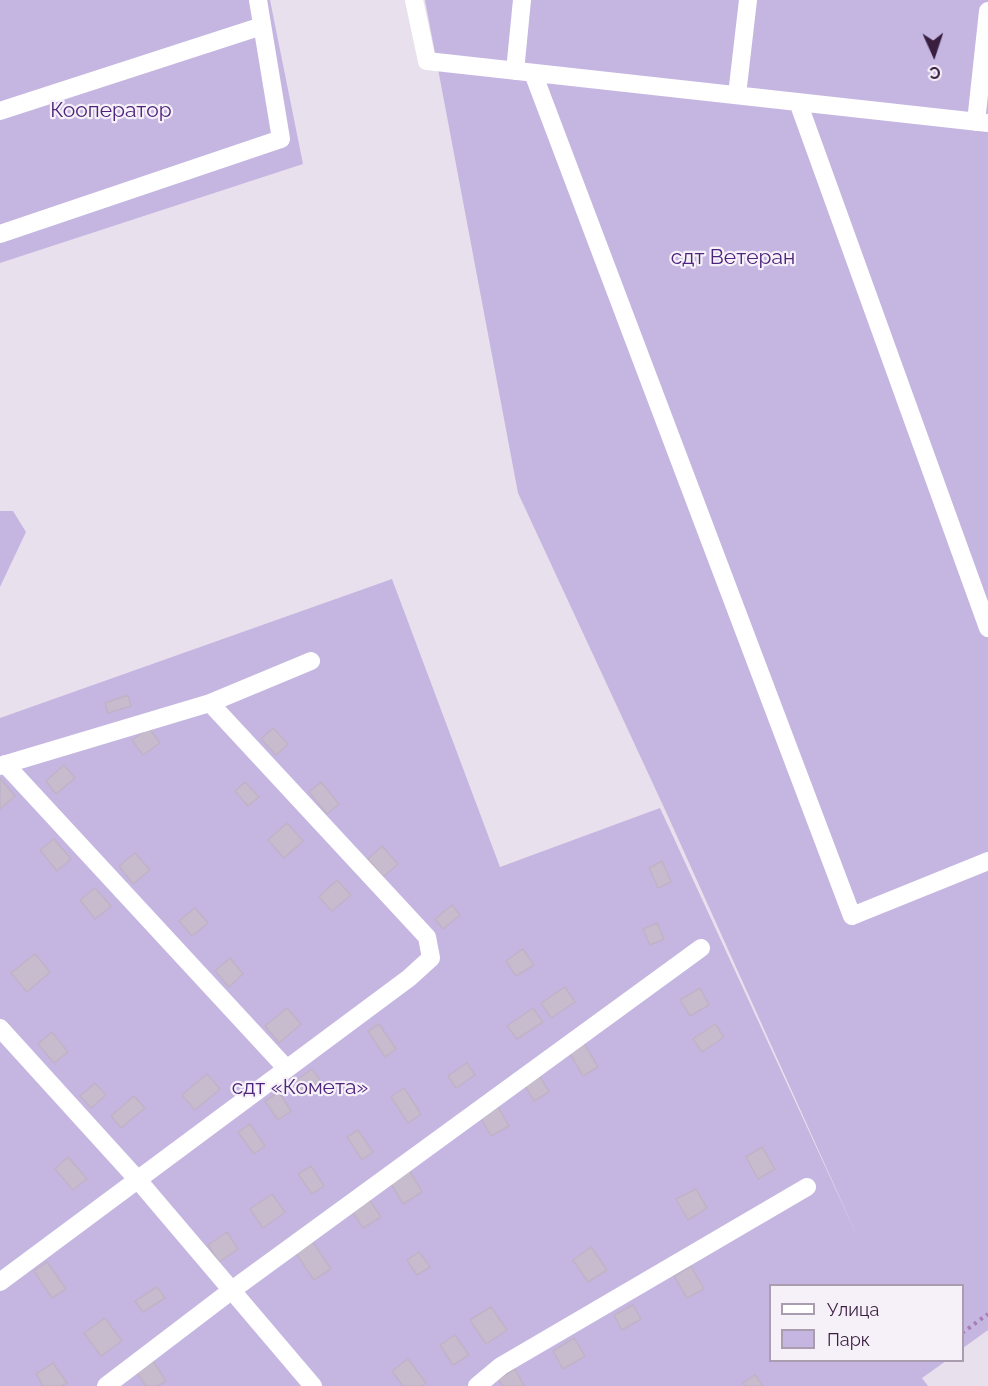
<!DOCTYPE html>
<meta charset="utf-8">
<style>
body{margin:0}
#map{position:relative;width:988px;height:1386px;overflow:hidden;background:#e8e0ed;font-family:Raleway,sans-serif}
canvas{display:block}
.legend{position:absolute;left:769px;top:1284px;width:195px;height:78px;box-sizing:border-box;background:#f6f1f9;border:2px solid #aa9daf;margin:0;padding:8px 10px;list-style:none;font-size:18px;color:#391e3f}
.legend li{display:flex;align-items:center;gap:12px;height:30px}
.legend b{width:30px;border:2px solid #aa9daf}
.north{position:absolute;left:904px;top:24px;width:60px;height:60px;-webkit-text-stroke:4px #f6f1f9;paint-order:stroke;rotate:177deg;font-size:16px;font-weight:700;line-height:24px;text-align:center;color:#391e3f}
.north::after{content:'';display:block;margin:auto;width:21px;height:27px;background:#391e3f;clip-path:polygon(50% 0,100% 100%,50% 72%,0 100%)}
</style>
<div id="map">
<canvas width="988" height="1386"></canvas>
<ul class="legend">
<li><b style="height:8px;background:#fff"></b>Улица</li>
<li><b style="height:16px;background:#c5b6e1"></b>Парк</li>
</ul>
<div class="north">С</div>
</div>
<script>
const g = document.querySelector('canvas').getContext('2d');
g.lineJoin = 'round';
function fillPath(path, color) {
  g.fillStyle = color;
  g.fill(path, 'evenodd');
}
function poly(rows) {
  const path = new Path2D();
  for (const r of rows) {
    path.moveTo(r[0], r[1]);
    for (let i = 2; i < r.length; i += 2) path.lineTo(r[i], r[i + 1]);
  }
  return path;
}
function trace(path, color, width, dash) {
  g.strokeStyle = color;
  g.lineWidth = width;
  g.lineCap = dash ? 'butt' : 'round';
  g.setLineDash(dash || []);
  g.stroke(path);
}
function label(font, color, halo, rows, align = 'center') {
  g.font = font + ' Raleway,sans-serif';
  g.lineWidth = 4.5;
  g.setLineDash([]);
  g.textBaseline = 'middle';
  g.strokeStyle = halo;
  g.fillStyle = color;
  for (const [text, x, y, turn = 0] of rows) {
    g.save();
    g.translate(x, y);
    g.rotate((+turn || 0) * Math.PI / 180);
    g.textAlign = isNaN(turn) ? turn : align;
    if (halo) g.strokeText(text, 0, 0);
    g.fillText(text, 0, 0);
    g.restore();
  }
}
fillPath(poly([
 [0,0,270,0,303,164,0,263],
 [425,0,988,0,988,1330,963,1348,962,1286,770,1286,770,1360,946,1361,922,1378,928,1386,0,1386,0,718,392,579,500,867,660,808,859,1240,667,814,518,493],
 [0,511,13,511,26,532,0,587]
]), '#c5b6e1');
const building = poly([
 [128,695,131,706,108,713,105,703,128,695],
 [149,728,160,743,143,755,132,740,149,728],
 [273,728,288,744,276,755,261,739,273,728],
 [64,765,75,778,56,794,46,781,64,765],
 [0,778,15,796,0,809,0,778],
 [245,782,259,797,248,806,235,791,245,782],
 [321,782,339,804,327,814,309,792,321,782],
 [287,823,303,841,284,858,268,840,287,823],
 [54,839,71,859,57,871,40,850,54,839],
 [382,846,398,864,383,877,368,859,382,846],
 [135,853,150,870,133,884,119,866,135,853],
 [662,861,671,882,658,888,649,868,662,861],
 [337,880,351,895,332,911,319,897,337,880],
 [95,888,111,906,95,919,80,900,95,888],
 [452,905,460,915,443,929,435,919,452,905],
 [195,908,208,923,192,936,179,921,195,908],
 [657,923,664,939,650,945,643,929,657,923],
 [523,949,534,965,516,976,506,961,523,949],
 [35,954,50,972,27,992,11,973,35,954],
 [230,958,243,974,229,987,215,971,230,958],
 [565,987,575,1002,551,1018,541,1003,565,987],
 [700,988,709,1005,690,1016,680,1000,700,988],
 [287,1008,301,1024,279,1043,265,1026,287,1008],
 [533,1008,543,1022,517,1039,507,1026,533,1008],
 [379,1024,396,1049,385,1057,368,1031,379,1024],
 [715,1024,724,1037,702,1052,693,1039,715,1024],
 [52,1032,68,1052,54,1063,38,1044,52,1032],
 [584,1043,598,1067,583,1076,569,1052,584,1043],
 [467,1063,475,1075,456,1088,448,1076,467,1063],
 [312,1069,321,1081,303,1093,295,1081,312,1069],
 [538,1073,549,1092,534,1101,523,1082,538,1073],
 [207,1074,220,1089,195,1110,182,1095,207,1074],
 [95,1083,106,1095,91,1108,80,1096,95,1083],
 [404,1088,421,1114,408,1123,391,1097,404,1088],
 [279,1092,291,1111,278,1120,265,1101,279,1092],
 [134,1096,145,1108,121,1128,111,1116,134,1096],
 [497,1105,509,1126,491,1136,479,1115,497,1105],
 [250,1124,265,1146,254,1154,238,1132,250,1124],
 [358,1130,373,1152,362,1160,347,1137,358,1130],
 [762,1147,775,1169,758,1179,746,1157,762,1147],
 [68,1157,87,1179,73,1190,55,1169,68,1157],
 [311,1166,324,1186,312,1194,298,1174,311,1166],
 [409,1170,422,1192,403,1204,390,1182,409,1170],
 [696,1189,707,1208,688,1220,676,1199,696,1189],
 [272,1194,285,1212,263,1228,250,1209,272,1194],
 [369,1199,381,1217,363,1228,351,1210,369,1199],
 [227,1232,238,1249,219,1262,208,1245,227,1232],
 [312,1241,331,1269,314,1280,295,1252,312,1241],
 [591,1247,607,1270,588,1282,573,1260,591,1247],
 [419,1252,430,1267,417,1275,407,1260,419,1252],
 [47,1262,66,1289,52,1298,34,1271,47,1262],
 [691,1266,704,1289,687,1298,674,1276,691,1266],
 [157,1287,165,1298,143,1312,135,1301,157,1287],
 [633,1305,641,1319,622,1330,614,1315,633,1305],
 [491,1307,507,1330,486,1344,470,1320,491,1307],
 [105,1318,122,1341,101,1356,84,1333,105,1318],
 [455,1335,469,1355,453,1365,440,1345,455,1335],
 [574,1338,585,1356,563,1369,553,1351,574,1338],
 [408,1359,426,1383,422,1386,403,1386,392,1371,408,1359],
 [153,1361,166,1381,158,1386,146,1386,136,1372,153,1361],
 [53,1363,67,1383,62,1386,43,1386,36,1374,53,1363],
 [515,1369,524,1386,503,1386,498,1379,515,1369],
 [755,1375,763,1386,745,1386,743,1383,755,1375]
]);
fillPath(building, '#c7bcce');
trace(building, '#c0b2c7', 1.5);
trace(poly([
 [962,1333,988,1314]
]), '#a87cb4', 4, [3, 4.5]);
trace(poly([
 [414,0,427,61,988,123],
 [515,71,522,0],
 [533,73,852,916,988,861],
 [737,95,748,0],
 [798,102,988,628],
 [0,111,262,26],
 [976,122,988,11],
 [0,234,281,139,258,0],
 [5,764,287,1069],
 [0,766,210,703,311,661],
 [0,1028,138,1180,313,1386],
 [0,1282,409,978,431,958,427,937,210,703],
 [106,1386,232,1290,701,948],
 [477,1386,501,1366,807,1187]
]), '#fff', 18);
label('21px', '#4d247b', '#f6f1f9', [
 ["Кооператор",111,111],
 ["сдт Ветеран",733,258],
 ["сдт «Комета»",300,1088]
]);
</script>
